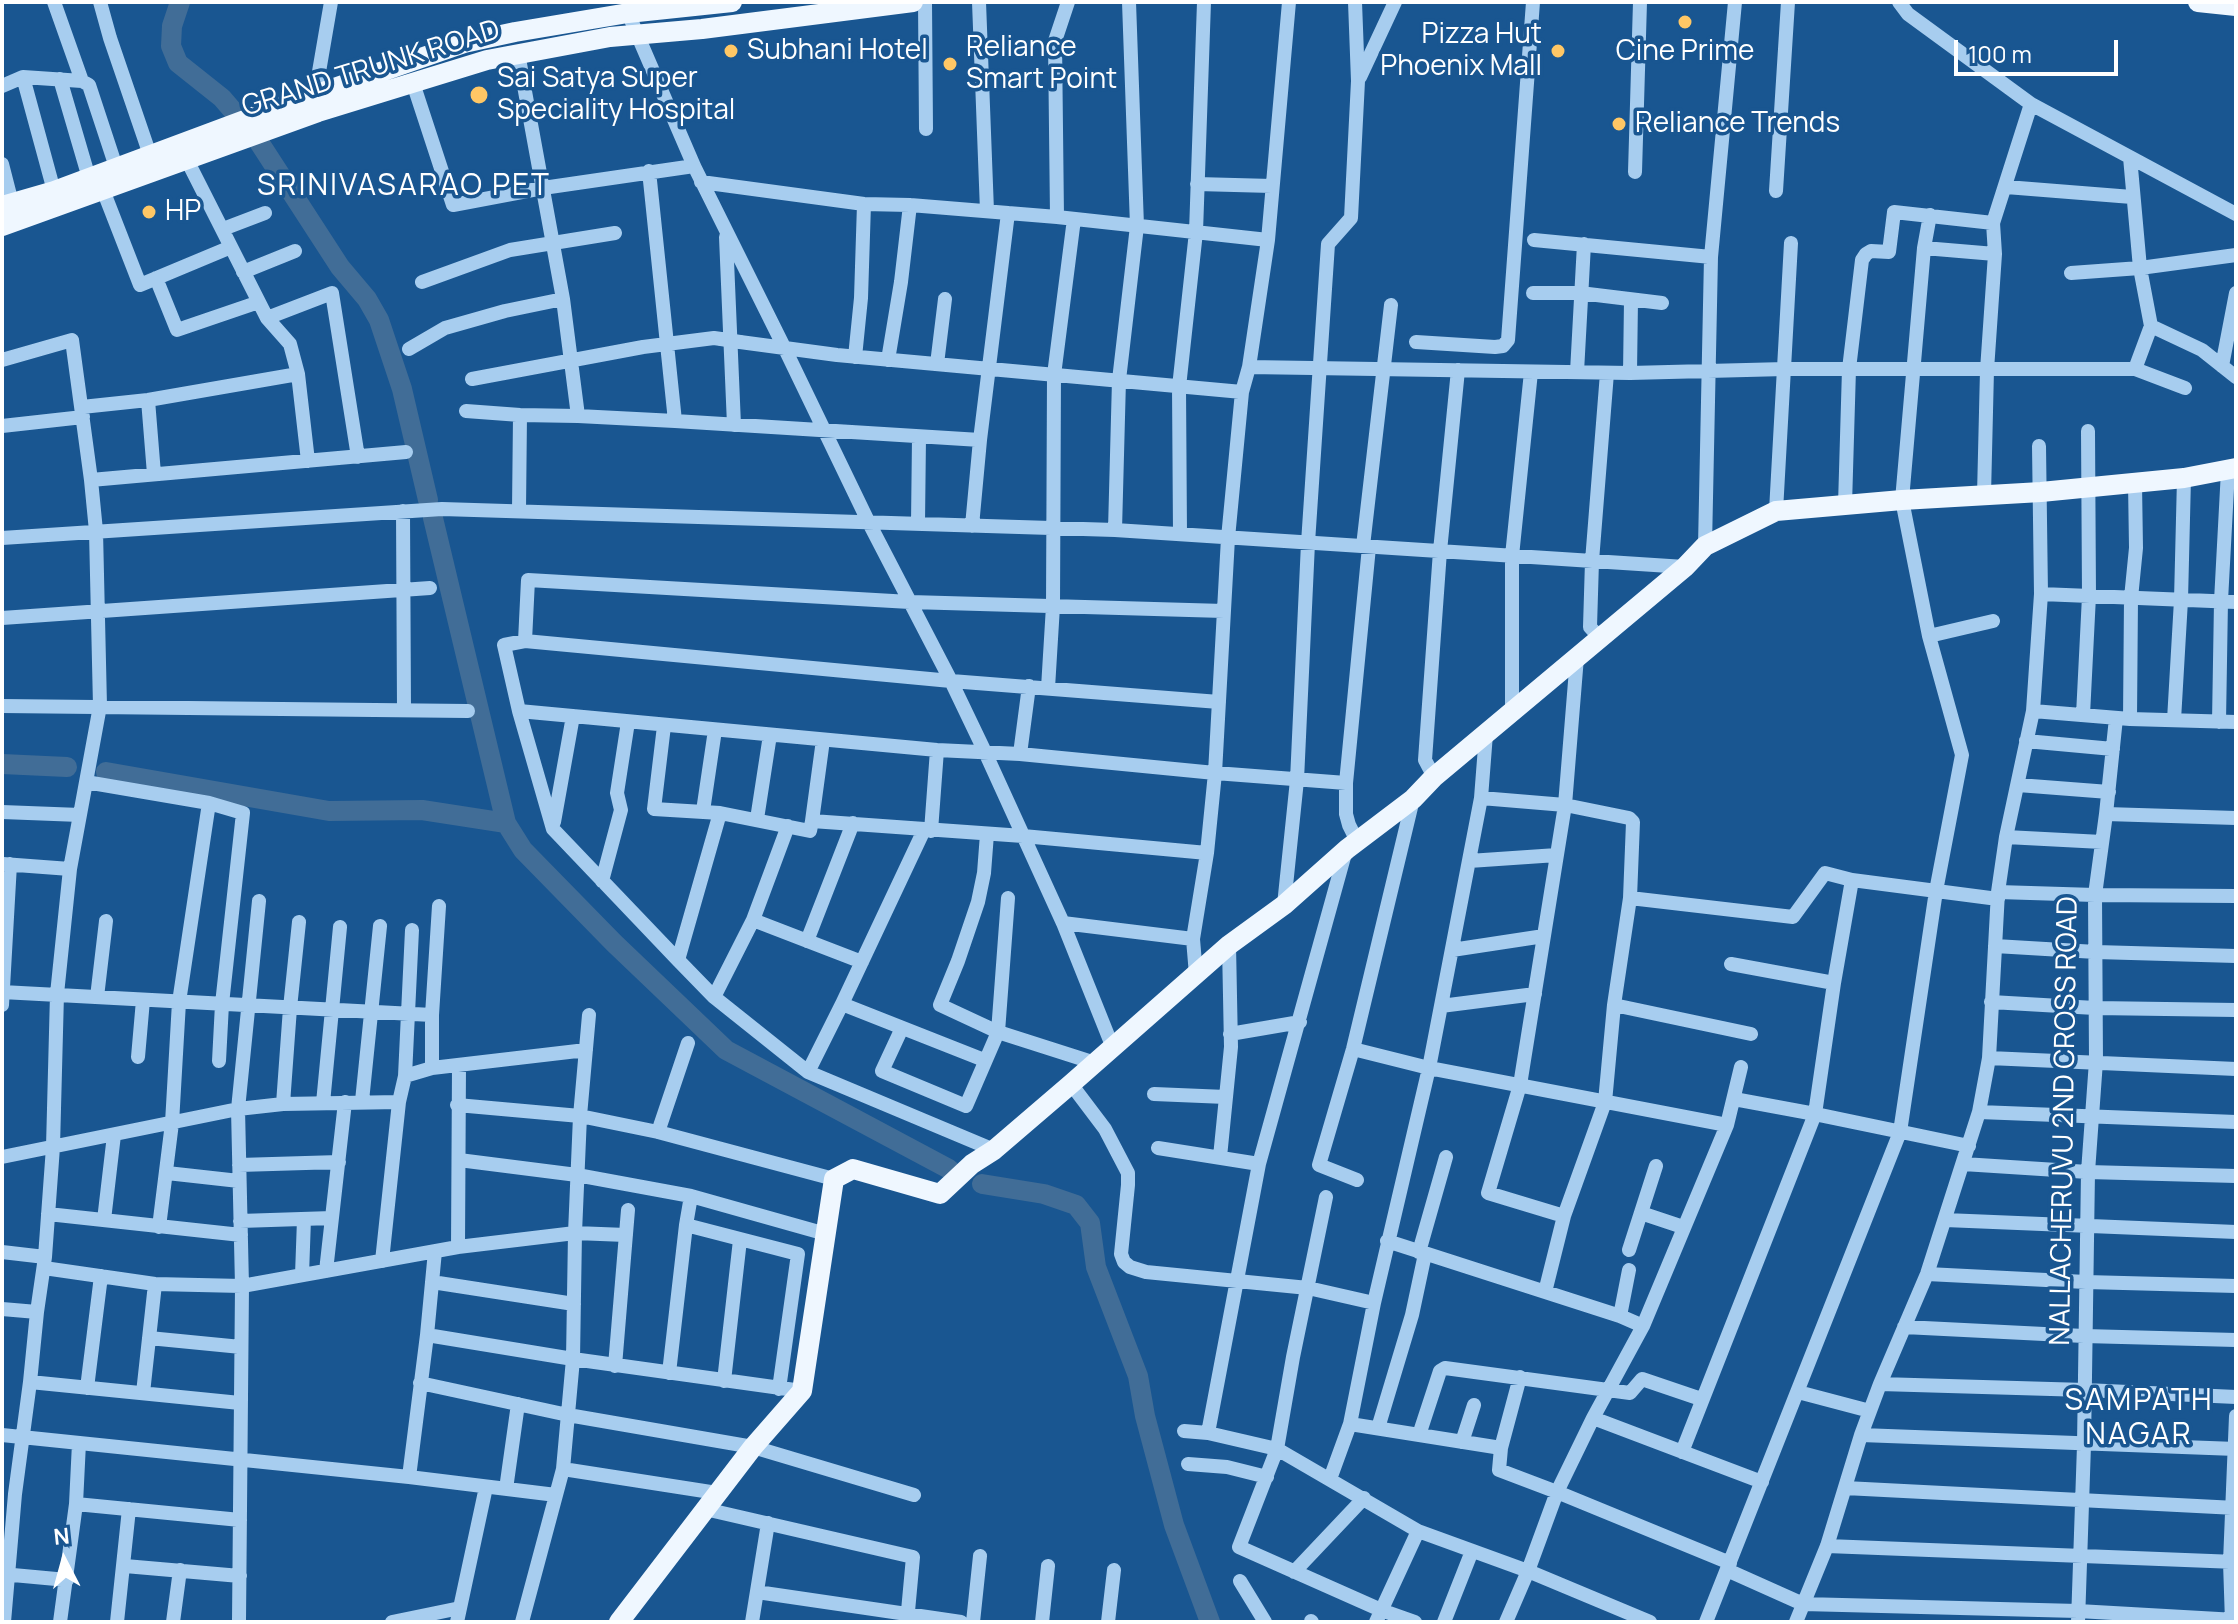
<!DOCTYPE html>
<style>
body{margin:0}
#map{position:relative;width:2238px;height:1624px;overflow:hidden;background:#195691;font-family:Manrope,sans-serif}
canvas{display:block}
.frame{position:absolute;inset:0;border:4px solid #fff;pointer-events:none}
.north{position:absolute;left:24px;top:1520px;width:80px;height:80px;-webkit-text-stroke:6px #195691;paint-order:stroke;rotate:354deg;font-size:22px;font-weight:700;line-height:32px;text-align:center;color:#fff}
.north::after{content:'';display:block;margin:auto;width:28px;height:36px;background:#fff;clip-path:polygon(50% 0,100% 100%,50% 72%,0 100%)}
.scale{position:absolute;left:1954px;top:40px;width:164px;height:36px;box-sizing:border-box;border:4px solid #fff;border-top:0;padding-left:10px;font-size:24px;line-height:28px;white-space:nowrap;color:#fff;-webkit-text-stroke:6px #195691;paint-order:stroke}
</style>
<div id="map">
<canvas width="2238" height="1624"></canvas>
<div class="frame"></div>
<div class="north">N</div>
<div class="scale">100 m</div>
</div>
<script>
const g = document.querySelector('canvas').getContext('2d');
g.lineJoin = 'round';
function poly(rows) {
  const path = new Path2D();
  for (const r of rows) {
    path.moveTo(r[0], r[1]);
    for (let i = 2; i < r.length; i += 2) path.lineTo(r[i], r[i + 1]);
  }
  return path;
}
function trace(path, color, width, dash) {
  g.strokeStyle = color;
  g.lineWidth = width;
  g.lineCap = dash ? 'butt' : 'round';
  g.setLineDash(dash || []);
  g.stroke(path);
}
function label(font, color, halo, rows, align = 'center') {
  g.font = font + ' Manrope,sans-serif';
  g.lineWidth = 7;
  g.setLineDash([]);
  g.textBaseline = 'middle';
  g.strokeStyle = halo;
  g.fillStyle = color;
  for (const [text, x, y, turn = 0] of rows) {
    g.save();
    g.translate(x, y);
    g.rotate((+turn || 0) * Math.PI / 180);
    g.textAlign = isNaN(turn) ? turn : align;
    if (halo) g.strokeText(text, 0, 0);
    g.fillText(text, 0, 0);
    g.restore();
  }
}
trace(poly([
 [180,2,172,26,171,46,178,63,222,98,257,139,340,267,367,299,379,320,402,389,428,500],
 [433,518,506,823,523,850,614,943,726,1050,949,1169],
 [2,764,67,767],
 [106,772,329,811,422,810,506,823],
 [982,1184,1044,1194,1076,1205,1090,1223,1096,1267,1138,1376,1145,1416,1174,1525,1210,1622]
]), '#416d97', 20);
trace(poly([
 [100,2,110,38,150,155],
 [925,2,926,129],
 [979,2,987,211],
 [1899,2,1908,14,2031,104,2236,214],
 [628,13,694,166,785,349,868,521,951,681,985,752,1063,923,1113,1048],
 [518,53,563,299,578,416],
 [23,77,54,191],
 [1360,77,1395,2],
 [60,79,89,178],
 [82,81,89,85,116,167],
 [413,83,453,205,543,188,694,166],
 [2,86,23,77,82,81,54,2],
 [315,95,331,2],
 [2130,157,2140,268,2151,326,2202,350,2236,377],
 [187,160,267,318,290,344,298,374,308,461],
 [2,164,12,203],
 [649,171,675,421],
 [1635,172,1640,2],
 [701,182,864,204,910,205,1057,217,1268,240],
 [1197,184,1272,186],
 [2006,187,2132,197],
 [103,190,140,285,231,247],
 [1776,191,1788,2],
 [1057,217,1055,41,1068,2],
 [223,229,265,213],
 [726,237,734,425],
 [1534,240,1711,257],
 [1924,248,1995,254],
 [243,272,295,251],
 [2071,273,2140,268,2236,255],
 [156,278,177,330,259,302],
 [422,282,510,250,615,233],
 [1533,293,1580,293,1662,303],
 [267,318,332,293,358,457],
 [740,342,837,355,1242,392],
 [1416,342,1495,347,1503,346,1508,340,1533,2],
 [409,349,445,328,505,311,563,299],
 [855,357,861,298,864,204],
 [2,360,72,340,91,480,96,531,100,706,70,869,57,994,53,1147,45,1257,37,1312,30,1382,15,1494,4,1622],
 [888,360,901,282,910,205],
 [937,364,945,299],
 [2222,366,2236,293],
 [1249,367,1630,373,1785,369,2135,369,2185,388],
 [2135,369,2151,326],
 [1577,372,1584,244],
 [1630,373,1631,300],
 [472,379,643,347,714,338,721,339],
 [148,400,154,474],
 [82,407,148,400,298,374],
 [466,411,520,415,578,416,675,421,980,440],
 [2,426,83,417],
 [91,480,406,452],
 [1984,495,1987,370,1995,254,1993,223,2031,104],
 [1845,505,1849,369,1862,260,1866,254,1871,251,1889,252,1894,212,1993,223],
 [519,510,520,415],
 [403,511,404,710],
 [1776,511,1791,243],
 [918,523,919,437],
 [972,526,980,440,1008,213],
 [1115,530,1119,380,1137,226,1129,2],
 [1180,534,1179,387,1196,232,1204,2],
 [2,538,442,509,1115,530,1685,567],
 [1363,546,1391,305],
 [1705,546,1711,257,1735,2],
 [2041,594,2236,602],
 [2,618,430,588],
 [1929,636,1993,621],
 [1600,638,1590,627,1592,561,1607,373],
 [525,641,528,580,910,602,1224,611],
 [1048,688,1053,606,1054,375,1074,219],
 [2,706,468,711],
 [1512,710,1512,556,1531,372],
 [519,711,937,750,1020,754,1215,773,1346,783,1369,547],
 [2033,711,2130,719,2236,722],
 [2083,715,2089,596,2088,431],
 [2130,719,2131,598,2136,548,2135,483],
 [2174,720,2181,600,2184,478],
 [2219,722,2221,601,2228,470],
 [664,726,654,809,720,813,810,831,812,821],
 [823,740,812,821,1023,836,1207,853],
 [2026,741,2113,749],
 [1020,754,1029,686],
 [1434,777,1425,760,1440,551,1458,370],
 [86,782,209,803,243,813,222,1004,219,1061],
 [1346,783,1346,814,1349,825,1357,841],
 [2018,785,2109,792],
 [1481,798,1565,805,1629,818,1633,822,1630,898,1614,1005,1605,1102,1564,1216,1545,1292],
 [703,811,715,730],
 [2,812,80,815],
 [2106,814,2236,818],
 [757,819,770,735],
 [554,822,573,716],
 [924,830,842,1004,984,1060],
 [931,831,937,750],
 [987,834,984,873,978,902,958,961,940,1005,998,1032,1095,1063],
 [2006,837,2102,842],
 [1469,861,1557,855],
 [3,864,70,869],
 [602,881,621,810,617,793,628,722],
 [1998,892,2095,895,2236,896],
 [1630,898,1793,917,1825,873,1852,880],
 [1284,905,1297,780,1308,543,1328,244,1351,218,1358,81,1355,2],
 [753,920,862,962],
 [1063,923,1193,939],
 [807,941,853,823],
 [1995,946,2096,952,2236,956],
 [1452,950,1544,936],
 [678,960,720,813],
 [1731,964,1834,983],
 [1196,975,1193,939,1207,853,1215,773,1228,538,1242,392,1249,367,1268,240,1289,2],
 [2,992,432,1015],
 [97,997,106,921],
 [714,997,753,920,788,826],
 [1991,1002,2095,1008,2236,1010],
 [2,1005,10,864],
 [1614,1005,1751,1034],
 [1441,1006,1535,994],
 [902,1028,882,1071,966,1106,998,1032,1008,898],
 [1230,1034,1300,1022],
 [1353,1049,1429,1068,1727,1125],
 [138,1057,143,1000],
 [1989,1058,2236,1069],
 [432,1068,432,1015,439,906],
 [808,1072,842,1004],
 [405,1076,432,1068,586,1050],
 [1071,1084,1105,1129,1128,1173,1128,1185,1121,1254,1124,1262,1130,1267,1146,1272,1308,1288,1374,1303],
 [1154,1094,1226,1097],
 [1734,1099,1815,1114,1969,1146],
 [362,1101,380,926],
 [323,1103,340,927],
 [283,1104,290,1008,299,922],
 [457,1105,580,1116,658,1132,834,1179],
 [1979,1112,2236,1122],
 [658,1132,688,1043],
 [1158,1148,1259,1164],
 [994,1150,808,1072,714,997,678,960,553,829,519,711,504,645,525,641,951,681,1219,702],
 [2,1157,238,1109,283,1104,399,1102],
 [1220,1157,1231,1047,1229,945],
 [459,1160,577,1175,691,1196,826,1234],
 [1963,1164,2088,1172,2236,1176],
 [239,1165,339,1162],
 [167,1173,239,1181],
 [1357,1180,1319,1165,1353,1049,1413,799],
 [1326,1197,1293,1357,1277,1449,1239,1547,1381,1610,1415,1622],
 [1641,1213,1683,1227],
 [48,1214,241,1235],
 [1564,1216,1488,1193,1520,1085,1565,805,1577,657],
 [104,1220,114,1135],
 [1945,1220,2236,1232],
 [240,1221,332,1218],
 [686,1225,798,1254,779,1389],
 [159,1227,172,1123,179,1002,209,803],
 [1387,1241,1620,1316,1643,1326],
 [458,1247,459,1066],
 [1629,1250,1656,1166],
 [2,1252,45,1257],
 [1419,1252,1446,1157],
 [382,1261,399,1102,405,1076,412,930],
 [44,1268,155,1284,242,1286,458,1247,575,1233,626,1235],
 [326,1271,345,1102],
 [1927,1274,2086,1282,2236,1286],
 [302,1275,304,1219],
 [432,1282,574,1304],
 [2,1309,37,1312],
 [1620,1316,1629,1270],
 [1904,1327,2084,1336,2236,1340],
 [427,1335,573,1359,802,1391],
 [149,1338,241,1347],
 [615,1366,628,1210],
 [669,1373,686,1225,691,1196],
 [724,1381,740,1240],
 [30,1382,240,1403],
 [420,1383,568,1415,753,1447,914,1495],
 [1880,1384,2085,1390,2236,1397],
 [87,1388,101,1276],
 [1798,1392,1870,1411],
 [143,1393,155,1284],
 [1593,1418,1762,1482],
 [1350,1424,1501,1448,1499,1470,1557,1492,1730,1563],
 [1378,1428,1412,1315,1425,1254],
 [1184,1431,1208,1433,1277,1449,1418,1531,1528,1571,1650,1622],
 [1208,1433,1259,1164,1346,850],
 [2,1435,409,1477,556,1495],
 [1419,1435,1440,1371,1445,1368,1630,1393,1642,1379,1701,1399],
 [1861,1435,2236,1449],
 [1462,1442,1474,1405],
 [1501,1448,1520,1377],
 [1682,1452,1815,1114,1834,983,1852,880,1998,899],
 [1188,1464,1227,1467,1267,1477],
 [563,1469,717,1493],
 [409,1477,427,1335,435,1251],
 [1330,1479,1350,1424,1374,1303,1429,1068,1481,798,1486,734],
 [1845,1488,2236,1508],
 [506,1489,518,1404],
 [76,1504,240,1520],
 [705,1509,913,1557,907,1622],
 [1827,1546,2236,1562],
 [125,1566,240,1576],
 [1727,1570,1803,1604,2078,1611,2236,1620],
 [1294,1572,1364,1498],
 [2,1574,67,1580],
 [1240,1581,1265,1622],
 [757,1592,961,1622],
 [1311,1621,1312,1622],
 [60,1622,76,1504,79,1443],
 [117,1622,129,1509],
 [173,1622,180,1570],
 [239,1622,242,1286,238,1109,259,901],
 [392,1622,460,1608],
 [457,1622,486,1487],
 [522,1622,563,1469,573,1359,575,1233,580,1116,589,1015],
 [752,1622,768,1523],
 [973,1622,980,1556],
 [1042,1622,1048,1566],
 [1108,1622,1114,1570],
 [1376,1622,1418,1531],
 [1444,1622,1472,1551],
 [1506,1622,1528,1571,1557,1492,1593,1418,1643,1326,1727,1125,1741,1067],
 [1706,1622,1900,1132,1936,891,1962,755,1929,636,1902,500,1924,248,1930,215],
 [1796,1622,1827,1546,1861,1435,1880,1384,1927,1274,1979,1112,1989,1058,1998,892,2006,837,2033,711,2041,594,2039,446],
 [2078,1622,2084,1445,2088,1172,2096,1061,2095,895,2106,814,2116,718],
 [2232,1622,2230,1562,2236,1416]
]), '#a7cdef', 14);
trace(poly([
 [2198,2,2236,6],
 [2,206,54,191,274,109,464,43,515,32,628,13,732,2],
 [2,226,318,112,487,60,610,37,702,29,913,2],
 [619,1622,753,1447,802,1391,834,1179,853,1169,940,1194,972,1164,994,1150,1071,1084,1229,945,1284,905,1347,849,1413,799,1434,777,1685,567,1705,546,1776,511,1902,500,2041,492,2184,478,2236,468]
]), '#eff7ff', 20);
trace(poly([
 [721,339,740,342]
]), '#a7cdef', 14);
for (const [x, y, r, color] of [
 [1685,22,8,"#ffc765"],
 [731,51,8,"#ffc765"],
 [1558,51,8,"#ffc765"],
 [950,64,8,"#ffc765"],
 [479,95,10,"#ffc765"],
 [1619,124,8,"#ffc765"],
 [149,212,8,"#ffc765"]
]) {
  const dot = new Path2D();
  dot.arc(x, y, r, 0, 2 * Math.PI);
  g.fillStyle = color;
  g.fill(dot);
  trace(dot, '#195691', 3);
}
label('28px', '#fff', '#195691', [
 ["Pizza Hut",1542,35,"right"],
 ["Phoenix Mall",1542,67,"right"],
 ["Reliance",966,48],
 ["Smart Point",966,80],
 ["Subhani Hotel",747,51],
 ["Cine Prime",1685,52,"center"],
 ["Sai Satya Super",497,79],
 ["Speciality Hospital",497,111],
 ["Reliance Trends",1635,124],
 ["HP",165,212]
], 'left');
label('28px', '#fff', '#195691', [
 ["GRAND TRUNK ROAD",371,69,-17],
 ["NALLACHERUVU 2ND CROSS ROAD",2065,1121,-89]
]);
g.letterSpacing = '2px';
label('30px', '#fff', '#195691', [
 ["SRINIVASARAO PET",404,187],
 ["SAMPATH",2139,1402],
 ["NAGAR",2139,1436]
]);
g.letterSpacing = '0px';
</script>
